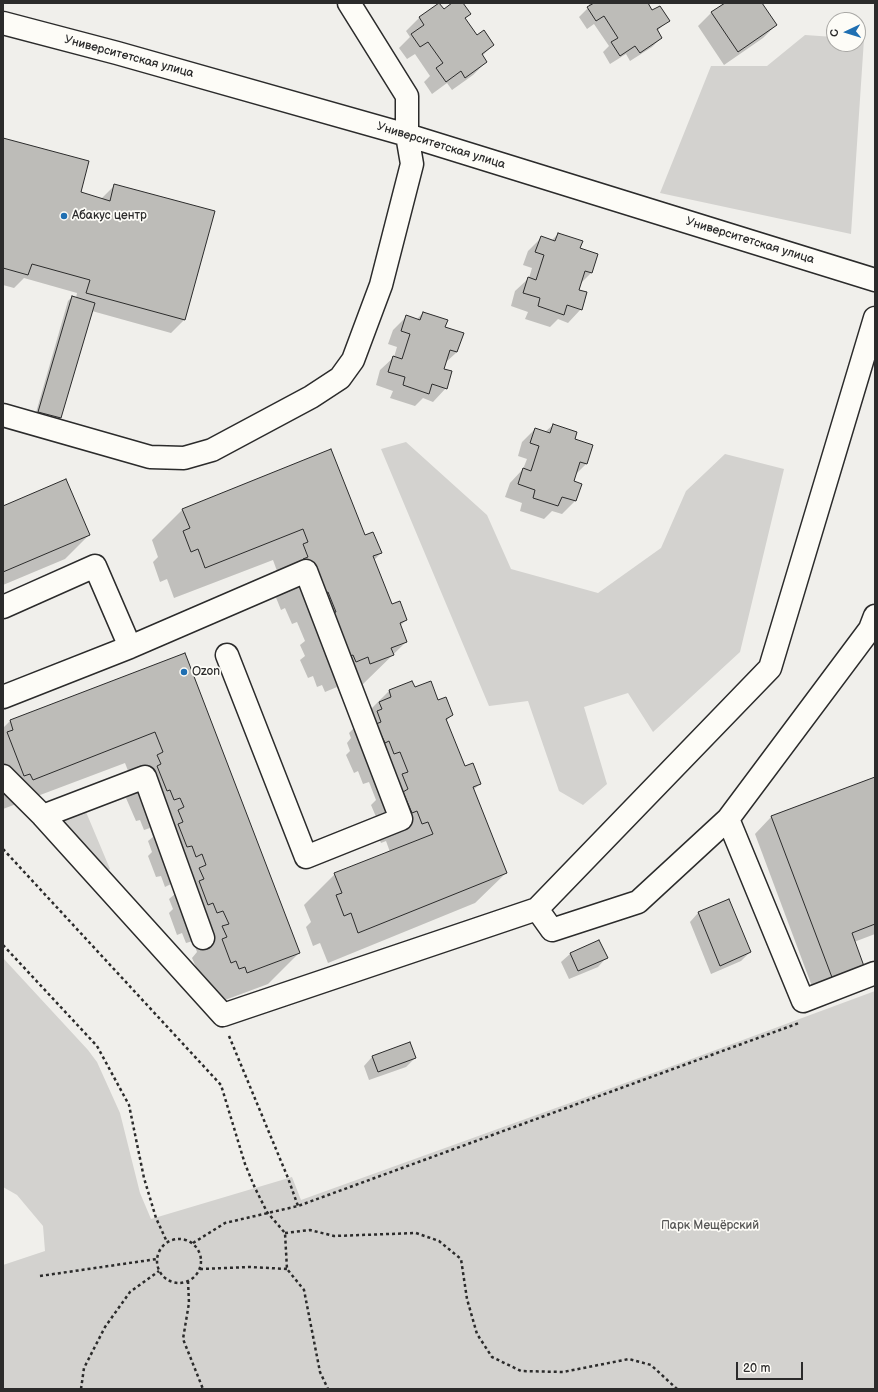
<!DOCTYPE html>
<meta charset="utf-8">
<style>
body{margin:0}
#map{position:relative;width:878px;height:1392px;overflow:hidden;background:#f0efeb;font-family:"Balsamiq Sans",sans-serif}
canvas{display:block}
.frame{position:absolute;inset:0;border:4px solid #2b2b2b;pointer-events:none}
.north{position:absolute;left:826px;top:12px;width:40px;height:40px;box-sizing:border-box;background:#fdfcf7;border:1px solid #a9a8a5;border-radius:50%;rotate:266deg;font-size:11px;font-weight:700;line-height:16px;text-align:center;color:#2b2b2b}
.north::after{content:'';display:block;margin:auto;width:14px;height:18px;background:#1f6fb2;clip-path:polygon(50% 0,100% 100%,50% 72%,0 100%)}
.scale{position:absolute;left:736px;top:1362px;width:67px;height:18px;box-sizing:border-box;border:2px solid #2b2b2b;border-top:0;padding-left:5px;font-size:12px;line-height:14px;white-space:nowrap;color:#2b2b2b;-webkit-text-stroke:3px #fdfcf7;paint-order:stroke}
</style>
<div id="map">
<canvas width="878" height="1392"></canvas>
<div class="frame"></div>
<div class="north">С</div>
<div class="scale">20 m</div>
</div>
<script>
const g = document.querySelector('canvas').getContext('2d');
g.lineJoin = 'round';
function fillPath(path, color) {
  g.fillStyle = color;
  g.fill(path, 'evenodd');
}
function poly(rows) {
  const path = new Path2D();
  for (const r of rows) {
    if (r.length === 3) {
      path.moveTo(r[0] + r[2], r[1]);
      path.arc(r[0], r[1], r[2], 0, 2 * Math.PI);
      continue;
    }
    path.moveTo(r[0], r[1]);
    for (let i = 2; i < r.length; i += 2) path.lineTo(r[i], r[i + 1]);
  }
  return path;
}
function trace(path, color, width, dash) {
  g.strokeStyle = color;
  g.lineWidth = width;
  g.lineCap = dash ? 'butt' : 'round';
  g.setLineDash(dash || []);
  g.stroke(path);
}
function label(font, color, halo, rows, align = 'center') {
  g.font = font + ' "Balsamiq Sans",sans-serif';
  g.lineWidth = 3.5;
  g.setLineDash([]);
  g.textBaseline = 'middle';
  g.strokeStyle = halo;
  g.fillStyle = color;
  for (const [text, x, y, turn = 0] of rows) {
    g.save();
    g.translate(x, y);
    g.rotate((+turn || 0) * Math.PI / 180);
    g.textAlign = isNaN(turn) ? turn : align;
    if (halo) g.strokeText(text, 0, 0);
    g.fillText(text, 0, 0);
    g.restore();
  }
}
fillPath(poly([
 [805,35,834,37,834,44,858,44,858,38,864,39,851,234,660,193,711,66,767,66],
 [406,442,487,515,511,569,598,593,661,548,686,491,725,454,784,469,740,652,653,732,628,693,584,707,607,784,583,805,559,791,528,701,489,706,381,449],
 [86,812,110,869,103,873,58,823],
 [3,958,88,1050,97,1062,120,1113,140,1193,151,1219,292,1177,301,1200,686,1061,875,991,875,1389,3,1389,3,1265,45,1251,43,1226,17,1195,3,1187]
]), '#d3d2cf');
fillPath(poly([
 [454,3,462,3,470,14,465,19,477,36,493,45,482,56,486,62,473,75,452,90,447,83,432,94,424,82,430,76,415,54,407,59,399,48,410,37,406,31,419,18,439,4,444,10],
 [588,3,646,3,652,12,668,21,657,31,661,38,652,47,630,61,626,54,610,64,603,52,609,46,594,24,587,29,579,17,590,6],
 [726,3,761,3,776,25,763,38,724,65,698,26,711,13],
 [3,139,79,193,101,199,115,185,184,320,171,333,92,311,61,418,56,422,35,416,68,301,72,297,76,298,77,293,24,278,14,288,3,285],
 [558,234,579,248,591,273,579,285,578,290,581,309,568,323,558,319,550,327,525,319,528,312,511,306,515,291,529,278,532,268,523,265,528,251,541,238,551,241],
 [423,313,444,327,457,352,445,363,443,369,446,388,433,402,423,398,415,406,390,398,393,391,376,385,380,370,394,357,397,347,388,344,393,330,406,317,416,320],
 [553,425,573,440,592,446,586,464,575,475,573,482,575,501,562,514,552,511,544,519,520,511,522,503,505,497,510,483,523,469,527,459,518,456,522,442,535,429,545,432],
 [3,507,89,535,65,559,3,585],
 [182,510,365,537,381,553,374,560,392,606,406,620,400,626,406,642,362,685,340,694,337,687,325,692,322,685,317,687,313,676,308,678,300,660,305,656,300,645,305,641,297,622,292,624,285,608,281,610,273,590,273,576,277,571,273,560,174,598,167,579,160,582,153,562,158,557,152,540],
 [184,654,299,953,268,984,217,1003,192,971,196,967,192,958,197,952,193,941,186,943,182,933,177,935,169,913,173,909,169,899,175,894,171,884,165,887,161,876,156,877,148,856,152,852,148,841,153,837,150,828,144,830,140,820,136,821,126,798,130,794,132,781,125,763,3,809,3,728,10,721],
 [412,682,414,689,438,701,452,715,446,721,464,768,480,784,473,790,506,873,475,903,328,963,320,943,313,946,306,927,311,922,304,905,335,874,390,852,386,841,381,843,373,823,377,819,371,805,376,800,369,782,363,784,358,771,354,773,346,755,350,751,347,743,351,738,349,733,359,723,358,722,389,691],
 [875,778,875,934,854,942,864,968,816,997,755,834,772,816],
 [729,901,750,952,741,961,711,974,690,922,698,913],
 [599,941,606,958,598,967,569,979,561,962,570,954],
 [410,1044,415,1058,406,1067,369,1080,364,1066,372,1057]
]), '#0003');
const building = poly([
 [439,3,444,9,452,3,463,3,471,14,465,18,477,35,484,30,494,45,482,54,487,62,465,78,461,71,446,82,436,68,443,63,428,42,420,47,411,34,424,25,419,17,439,3],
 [594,3,648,3,652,10,660,6,670,21,657,29,662,38,640,53,635,46,620,56,611,42,618,38,604,16,596,21,587,7,594,3],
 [725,3,762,3,777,25,738,52,711,12,725,3],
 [3,138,89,161,81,192,110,201,114,184,215,211,185,320,86,293,90,280,32,264,28,275,3,268,3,138],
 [558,233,583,241,580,248,598,254,592,273,585,271,579,290,587,292,582,310,567,305,564,315,538,306,540,298,523,293,528,277,536,280,544,255,535,252,541,236,555,241,558,233],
 [72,296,95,303,61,418,38,412,72,296],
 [423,312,448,320,445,327,464,333,457,352,450,350,444,369,452,371,447,389,432,384,429,394,403,385,405,377,388,372,393,356,402,359,410,334,401,331,406,315,420,320,423,312],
 [553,424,577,432,575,439,593,445,587,464,580,462,574,481,582,484,576,501,562,497,558,506,533,498,535,490,518,484,523,468,531,471,539,446,530,443,535,428,550,433,553,424],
 [331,449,365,535,373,532,382,553,373,556,392,604,400,601,407,620,400,623,407,642,391,648,394,655,370,664,368,657,356,662,353,655,348,657,330,614,336,612,328,592,323,594,312,580,303,559,308,557,303,544,308,542,303,529,205,568,198,549,191,552,183,531,190,528,182,509,331,449],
 [66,479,90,535,3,572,3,506,66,479],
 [185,653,300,953,247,973,245,967,239,969,236,961,231,963,222,939,227,937,222,926,229,924,223,911,217,913,213,903,208,905,199,881,204,879,199,868,206,865,202,854,196,857,192,846,187,847,178,824,183,822,178,810,184,807,180,798,174,800,170,790,167,791,157,766,161,764,157,755,163,752,155,732,33,780,30,774,24,776,7,732,13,730,10,720,185,653],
 [412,681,415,687,431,681,438,700,446,697,453,715,446,719,465,766,473,763,481,784,473,787,507,873,358,933,351,913,344,916,336,895,342,893,334,873,433,834,428,822,422,824,417,811,412,813,403,792,408,789,402,774,408,772,400,752,394,754,389,741,385,743,376,724,381,722,377,711,382,709,379,702,391,697,389,690,412,681],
 [875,777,875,924,852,933,865,969,833,980,771,816,875,777],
 [729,899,751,952,720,966,698,912,729,899],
 [599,940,608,958,578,971,570,953,599,940],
 [410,1042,416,1058,378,1072,372,1056,410,1042]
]);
fillPath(building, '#bdbcb8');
trace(building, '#2b2b2b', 1);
const minor = poly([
 [3,23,117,53,407,135,875,280],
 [3,415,150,457,184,458,212,450,311,397,340,378,353,360,381,285,412,164,407,135,407,96,349,3],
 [3,607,95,566,130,647],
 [875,616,870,629,728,819,803,1001,875,973],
 [3,697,130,647,306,571,401,819,306,857,227,655],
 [3,776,43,816,223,1015,537,909,770,668,875,318],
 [43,816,145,777,203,938],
 [537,909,552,930,638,902,728,819]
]);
trace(minor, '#2b2b2b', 25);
trace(poly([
 [3,849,221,1085,245,1164,255,1188,267,1212,285,1233,287,1269,304,1290,320,1372,328,1389],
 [3,945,97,1046,129,1105,144,1178,156,1218,167,1242],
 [229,1036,288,1178,298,1206],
 [285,1233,310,1230,334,1236,416,1233,439,1241,461,1259,467,1299,477,1334,492,1357,521,1371,563,1372,629,1359,651,1365,677,1389],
 [179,1261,22],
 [193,1243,225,1223,298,1206,799,1023],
 [200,1269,250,1267,287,1269],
 [40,1276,157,1259],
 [188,1281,189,1303,183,1339,203,1389],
 [81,1389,84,1368,105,1327,130,1292,159,1271]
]), '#2b2b2b', 2.5, [3, 3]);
trace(minor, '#fdfcf7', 22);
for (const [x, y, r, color] of [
 [64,216,4,"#1f6fb2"],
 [184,672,4,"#1f6fb2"]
]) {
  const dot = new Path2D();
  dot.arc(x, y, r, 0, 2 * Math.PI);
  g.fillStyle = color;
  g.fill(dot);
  trace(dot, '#fdfcf7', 1.5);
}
label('12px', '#2b2b2b', '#fdfcf7', [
 ["Университетская улица",129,57,15],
 ["Университетская улица",441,146,17],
 ["Университетская улица",750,241,17]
]);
label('12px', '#2b2b2b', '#fdfcf7', [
 ["Абакус центр",72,216],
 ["Ozon",192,672]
], 'left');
label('12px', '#555554', '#fdfcf7', [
 ["Парк Мещёрский",710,1226]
]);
</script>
